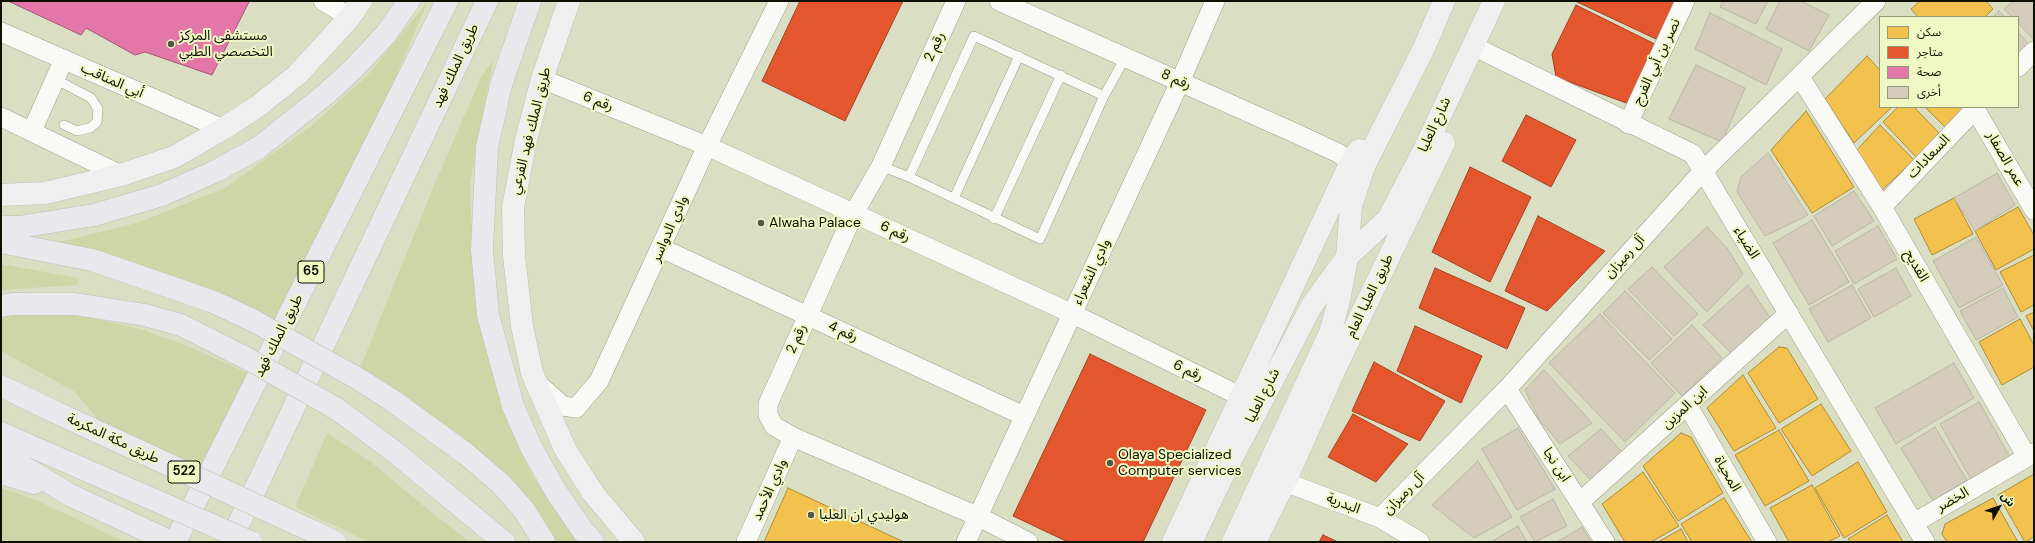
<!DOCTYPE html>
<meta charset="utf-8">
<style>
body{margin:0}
#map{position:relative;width:2035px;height:543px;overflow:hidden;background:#dadfc4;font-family:"DM Sans","Noto Sans Arabic",sans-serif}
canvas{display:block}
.frame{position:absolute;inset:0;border:2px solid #0e1001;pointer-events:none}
.legend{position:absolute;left:1879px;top:16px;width:140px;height:92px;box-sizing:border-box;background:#eff8c4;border:1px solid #959b76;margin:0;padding:5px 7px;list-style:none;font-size:12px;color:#0e1001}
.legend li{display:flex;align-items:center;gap:8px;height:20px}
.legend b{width:20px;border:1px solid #959b76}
.north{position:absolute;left:1979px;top:487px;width:40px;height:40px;-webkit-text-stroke:3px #eff8c4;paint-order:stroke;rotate:50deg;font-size:11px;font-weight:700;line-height:16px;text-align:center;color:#0e1001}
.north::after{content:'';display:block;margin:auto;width:14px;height:18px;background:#0e1001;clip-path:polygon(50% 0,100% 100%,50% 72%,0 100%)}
</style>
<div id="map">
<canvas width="2035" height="543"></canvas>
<div class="frame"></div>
<ul class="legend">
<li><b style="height:11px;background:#f2c14e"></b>سكن</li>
<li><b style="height:11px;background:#e4572e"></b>متاجر</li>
<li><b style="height:11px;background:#e377a8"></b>صحة</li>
<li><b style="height:11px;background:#d4cdbb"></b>أخرى</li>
</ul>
<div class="north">ش</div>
</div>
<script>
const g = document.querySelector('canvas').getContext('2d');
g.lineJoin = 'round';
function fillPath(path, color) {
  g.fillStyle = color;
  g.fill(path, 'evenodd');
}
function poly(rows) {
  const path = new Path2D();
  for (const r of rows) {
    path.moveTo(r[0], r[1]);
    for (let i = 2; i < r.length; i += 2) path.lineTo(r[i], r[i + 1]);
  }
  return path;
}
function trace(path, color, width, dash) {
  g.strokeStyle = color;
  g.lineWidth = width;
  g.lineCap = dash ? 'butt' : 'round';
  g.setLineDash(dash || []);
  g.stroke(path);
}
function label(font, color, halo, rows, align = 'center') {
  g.font = font + ' "DM Sans","Noto Sans Arabic",sans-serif';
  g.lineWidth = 4;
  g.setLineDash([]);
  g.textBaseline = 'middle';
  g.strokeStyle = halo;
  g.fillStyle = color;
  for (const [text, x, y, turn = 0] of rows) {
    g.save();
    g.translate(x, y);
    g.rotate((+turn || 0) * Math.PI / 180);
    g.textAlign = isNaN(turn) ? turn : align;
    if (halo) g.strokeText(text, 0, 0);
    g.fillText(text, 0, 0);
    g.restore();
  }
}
fillPath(poly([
 [428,1,393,84,282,323,47,245,137,223,225,188,310,127,366,77],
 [493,61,470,183,472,237,503,405,532,475,578,542,555,542,360,368,435,183,482,75],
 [1,264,79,278,77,285,1,290],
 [55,313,93,318,144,330,190,347,254,376,200,470,99,421,75,392,1,351,1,316],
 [327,433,371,462,425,507,470,542,369,542,295,507],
 [1,489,15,492,38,501,125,542,1,542]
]), '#ced6a8');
const homes = poly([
 [1920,1,1986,1,1993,9,1985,17,1918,17,1911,9,1920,1],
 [1867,56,1880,70,1880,107,1892,107,1854,143,1825,99,1867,56],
 [1898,107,1914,107,1941,135,1917,158,1883,122,1898,107],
 [1925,107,1966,107,1945,127,1925,107],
 [1806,111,1854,187,1812,213,1771,150,1806,111],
 [1880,125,1914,160,1882,190,1857,150,1880,125],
 [1954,198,1973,234,1932,255,1914,219,1954,198],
 [2018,207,2034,235,2034,249,1996,270,1975,231,2018,207],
 [2034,255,2034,305,2021,312,2000,272,2034,255],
 [2034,312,2034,331,2026,316,2034,312],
 [2020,319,2034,345,2034,367,2002,385,1979,342,2020,319],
 [1779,347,1787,348,1818,399,1779,423,1748,373,1779,347],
 [1743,375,1776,428,1734,451,1707,408,1743,375],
 [1821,404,1851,451,1812,476,1781,429,1821,404],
 [1779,430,1809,481,1765,506,1735,455,1779,430],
 [1681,433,1691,437,1723,493,1678,521,1643,466,1681,433],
 [1858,462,1887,512,1844,538,1815,488,1858,462],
 [1643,472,1679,526,1651,542,1625,542,1602,504,1643,472],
 [2034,474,2034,537,2025,542,1998,495,2034,474],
 [1812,485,1840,536,1828,542,1789,542,1770,508,1812,485],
 [788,488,904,542,764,542,788,488],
 [1724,498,1752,542,1692,542,1681,524,1724,498],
 [1993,498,2018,542,1947,542,1942,534,1945,524,1993,498],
 [1887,515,1903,542,1850,542,1848,539,1887,515],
 [1681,529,1688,542,1658,542,1681,529]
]);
fillPath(homes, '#f2c14e');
trace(homes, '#ae8c37', 1);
const shops = poly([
 [800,1,903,1,845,121,762,81,800,1],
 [1575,1,1695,1,1673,47,1575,1],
 [1576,5,1659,46,1629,104,1556,77,1552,54,1576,5],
 [1526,115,1576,140,1551,187,1502,161,1526,115],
 [1470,167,1531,197,1490,282,1432,252,1470,167],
 [1538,216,1605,251,1547,311,1505,291,1538,216],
 [1435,268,1525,308,1507,349,1419,308,1435,268],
 [1415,326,1482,356,1461,403,1397,371,1415,326],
 [1090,354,1206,410,1143,542,1068,542,1013,516,1090,354],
 [1374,362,1445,401,1420,441,1352,411,1374,362],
 [1353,414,1408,444,1376,482,1328,457,1353,414],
 [1323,535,1338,542,1319,542,1323,535]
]);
fillPath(shops, '#e4572e');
trace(shops, '#a44220', 1);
const health = poly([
 [8,1,248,1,249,2,212,75,145,52,135,55,86,28,81,35,8,1]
]);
fillPath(health, '#e377a8');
trace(health, '#a35876', 1);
const building = poly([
 [1723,1,1768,1,1756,24,1720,7,1723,1],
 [1780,1,1801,1,1829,15,1809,51,1766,29,1780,1],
 [2013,1,2034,1,2034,40,2018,23,2018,17,2012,17,2004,9,2013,1],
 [1999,11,2005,17,1993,17,1999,11],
 [1710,13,1782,49,1766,85,1695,49,1710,13],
 [2018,32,2031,47,2018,59,2018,32],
 [1696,65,1745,88,1722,142,1669,119,1696,65],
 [1768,153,1808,215,1765,236,1737,192,1741,177,1768,153],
 [1997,173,2015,205,1975,231,1954,198,1997,173],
 [1854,191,1874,221,1832,246,1814,216,1854,191],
 [1812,220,1849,282,1809,305,1773,243,1812,220],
 [1878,226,1897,259,1854,284,1835,251,1878,226],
 [1707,227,1727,248,1743,274,1707,312,1664,267,1707,227],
 [1976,237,2003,285,1959,308,1933,261,1976,237],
 [1652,267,1698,314,1674,336,1628,289,1652,267],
 [1896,268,1911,296,1874,317,1858,289,1896,268],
 [1748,285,1770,318,1732,354,1703,325,1748,285],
 [1852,285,1871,318,1828,342,1809,309,1852,285],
 [2003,288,2018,317,1976,340,1960,311,2003,288],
 [1625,291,1672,339,1649,360,1603,313,1625,291],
 [1600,314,1675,393,1625,442,1549,363,1600,314],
 [1692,325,1722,358,1682,396,1651,363,1692,325],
 [1954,363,1974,398,1896,444,1875,408,1954,363],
 [1544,370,1592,423,1560,444,1539,419,1525,390,1544,370],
 [1979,402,2011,459,1972,481,1940,424,1979,402],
 [1935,427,1967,480,1933,501,1901,448,1935,427],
 [1518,428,1555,489,1517,510,1482,449,1518,428],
 [1601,429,1622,452,1591,480,1568,456,1601,429],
 [1478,461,1512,517,1474,538,1432,505,1478,461],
 [1553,499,1567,526,1535,542,1520,517,1553,499],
 [1518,526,1527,542,1491,542,1518,526],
 [1582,527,1591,542,1557,542,1582,527]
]);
fillPath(building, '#d4cdbb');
trace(building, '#bbb5a3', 1);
const service = poly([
 [55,79,91,98,98,109,97,122,90,128,77,131,64,125],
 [881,166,909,177,974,36,1104,96,1125,58],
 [909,177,1040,239,1104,96],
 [954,198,1019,56],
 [994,219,1061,75]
]);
const minor = poly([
 [323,1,350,17],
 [956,1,881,166,854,213,768,404,768,415,774,426,793,437,977,516,1028,542],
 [999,1,1297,134,1338,153,1351,162],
 [1,32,223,129],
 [1473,46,1693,154,1925,542],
 [2018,67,2034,51],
 [1800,77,1882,207,2027,457],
 [542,79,707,146,1073,314,1242,397],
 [1975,109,2034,210],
 [1,117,121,175],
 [1628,124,1685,1],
 [32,131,64,59],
 [1882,207,1977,107],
 [661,248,1024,416],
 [536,382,563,406,576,408,599,381,707,146,779,1],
 [1507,389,1605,542],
 [1688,406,1767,542],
 [1285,482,1380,518,1420,542],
 [1580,502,1789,313],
 [1380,518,1507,389,1702,172,1876,1],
 [1914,523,2034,453],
 [746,542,793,437],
 [966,542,1180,82,1215,1]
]);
const primary = poly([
 [569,1,542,79,526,140,513,207,514,256,522,326,532,373,565,449,593,493,634,542],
 [1,195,45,193,121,175,174,157,223,129,258,106,297,75,350,17,361,1],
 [1173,542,1351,162,1359,150],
 [1191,542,1222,477,1312,305,1347,257,1388,219,1425,148,1494,1],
 [1233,542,1330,333,1339,301,1347,257,1351,206,1364,166,1424,48,1444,1],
 [1255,542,1285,482,1335,369,1444,143]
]);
const motorway = poly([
 [530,1,501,85,487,147,482,250,488,315,513,406,531,447,555,490,583,531,593,542],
 [1,227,19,227,94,215,162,195,216,171,258,148,326,94,353,69,386,34,409,1],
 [1,242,92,260,179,290],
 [1,386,55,412],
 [1,433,35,448],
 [1,453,70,495,171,542],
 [1,473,34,483],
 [459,505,504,542],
 [312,531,335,542],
 [175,542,447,1],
 [230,542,487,1]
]);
trace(service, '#9da18b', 10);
trace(minor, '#9da18b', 20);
trace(primary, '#bdc0b2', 23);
trace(motorway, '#bdc0b2', 23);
trace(service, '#f9faf6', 9);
trace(minor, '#f9faf6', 19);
trace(primary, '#f0eff0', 22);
trace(motorway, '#e9e8ec', 22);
const motorwayBridge = poly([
 [179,290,216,303,254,321,357,378,393,401,466,454,501,484,524,510,544,542],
 [1,306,12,304,75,304,145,315,181,325,250,360,337,409,396,453,459,505],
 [55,412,312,531],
 [35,448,251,542]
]);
trace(motorwayBridge, '#bdc0b2', 23, []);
trace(motorwayBridge, '#e9e8ec', 22);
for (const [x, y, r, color] of [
 [171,44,4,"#555845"],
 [761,223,4,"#555845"],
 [1110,463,4,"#555845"],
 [811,515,4,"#555845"]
]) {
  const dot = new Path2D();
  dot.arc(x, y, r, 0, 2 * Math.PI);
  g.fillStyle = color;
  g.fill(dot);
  trace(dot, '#eff8c4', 1.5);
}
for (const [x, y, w] of [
 [311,272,26],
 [184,472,32]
]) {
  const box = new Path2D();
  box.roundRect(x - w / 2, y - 11, w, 22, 3);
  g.fillStyle = '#eff8c4';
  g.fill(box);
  trace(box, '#0e1001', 1);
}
label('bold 13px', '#0e1001', null, [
 ["65",311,272],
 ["522",184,472]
]);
label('14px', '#0e1001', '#eff8c4', [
 ["مستشفى المركز",179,36],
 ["التخصصي الطبي",179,52],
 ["Alwaha Palace",769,223],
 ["Olaya Specialized",1118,455],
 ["Computer services",1118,471],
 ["هوليدي ان العليا",819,515]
], 'left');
label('14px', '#0e1001', '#eff8c4', [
 ["رقم 2",935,47,-65],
 ["نصر بن أبي الفرج",1657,62,-65],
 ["طريق الملك فهد",456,66,-65],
 ["رقم 8",1176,80,24],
 ["أبي المناقب",112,81,24],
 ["رقم 6",598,102,22],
 ["شارع العليا",1435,125,-65],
 ["طريق الملك فهد الفرعي",531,131,-76],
 ["السعادات",1929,157,-46],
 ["عمر الصفار",2005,159,60],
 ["وادي الدواسر",670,229,-66],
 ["رقم 6",895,232,25],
 ["الضياء",1746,243,58],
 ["آل رميزان",1625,257,-48],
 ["القديح",1916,266,60],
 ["وادي الشعراء",1092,272,-65],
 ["طريق العليا العام",1370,296,-64],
 ["رقم 4",843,332,25],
 ["طريق الملك فهد",279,336,-63],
 ["رقم 2",797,339,-66],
 ["رقم 6",1188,371,26],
 ["شارع العليا",1263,396,-63],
 ["ابن المزين",1685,408,-42],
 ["طريق مكة المكرمة",113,439,25],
 ["ابن نجا",1556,465,57],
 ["المحياة",1727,474,60],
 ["وادي الأحمد",770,490,-66],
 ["آل رميزان",1404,494,-46],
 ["الخضر",1953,500,-30],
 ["البدرية",1343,504,21]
]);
</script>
